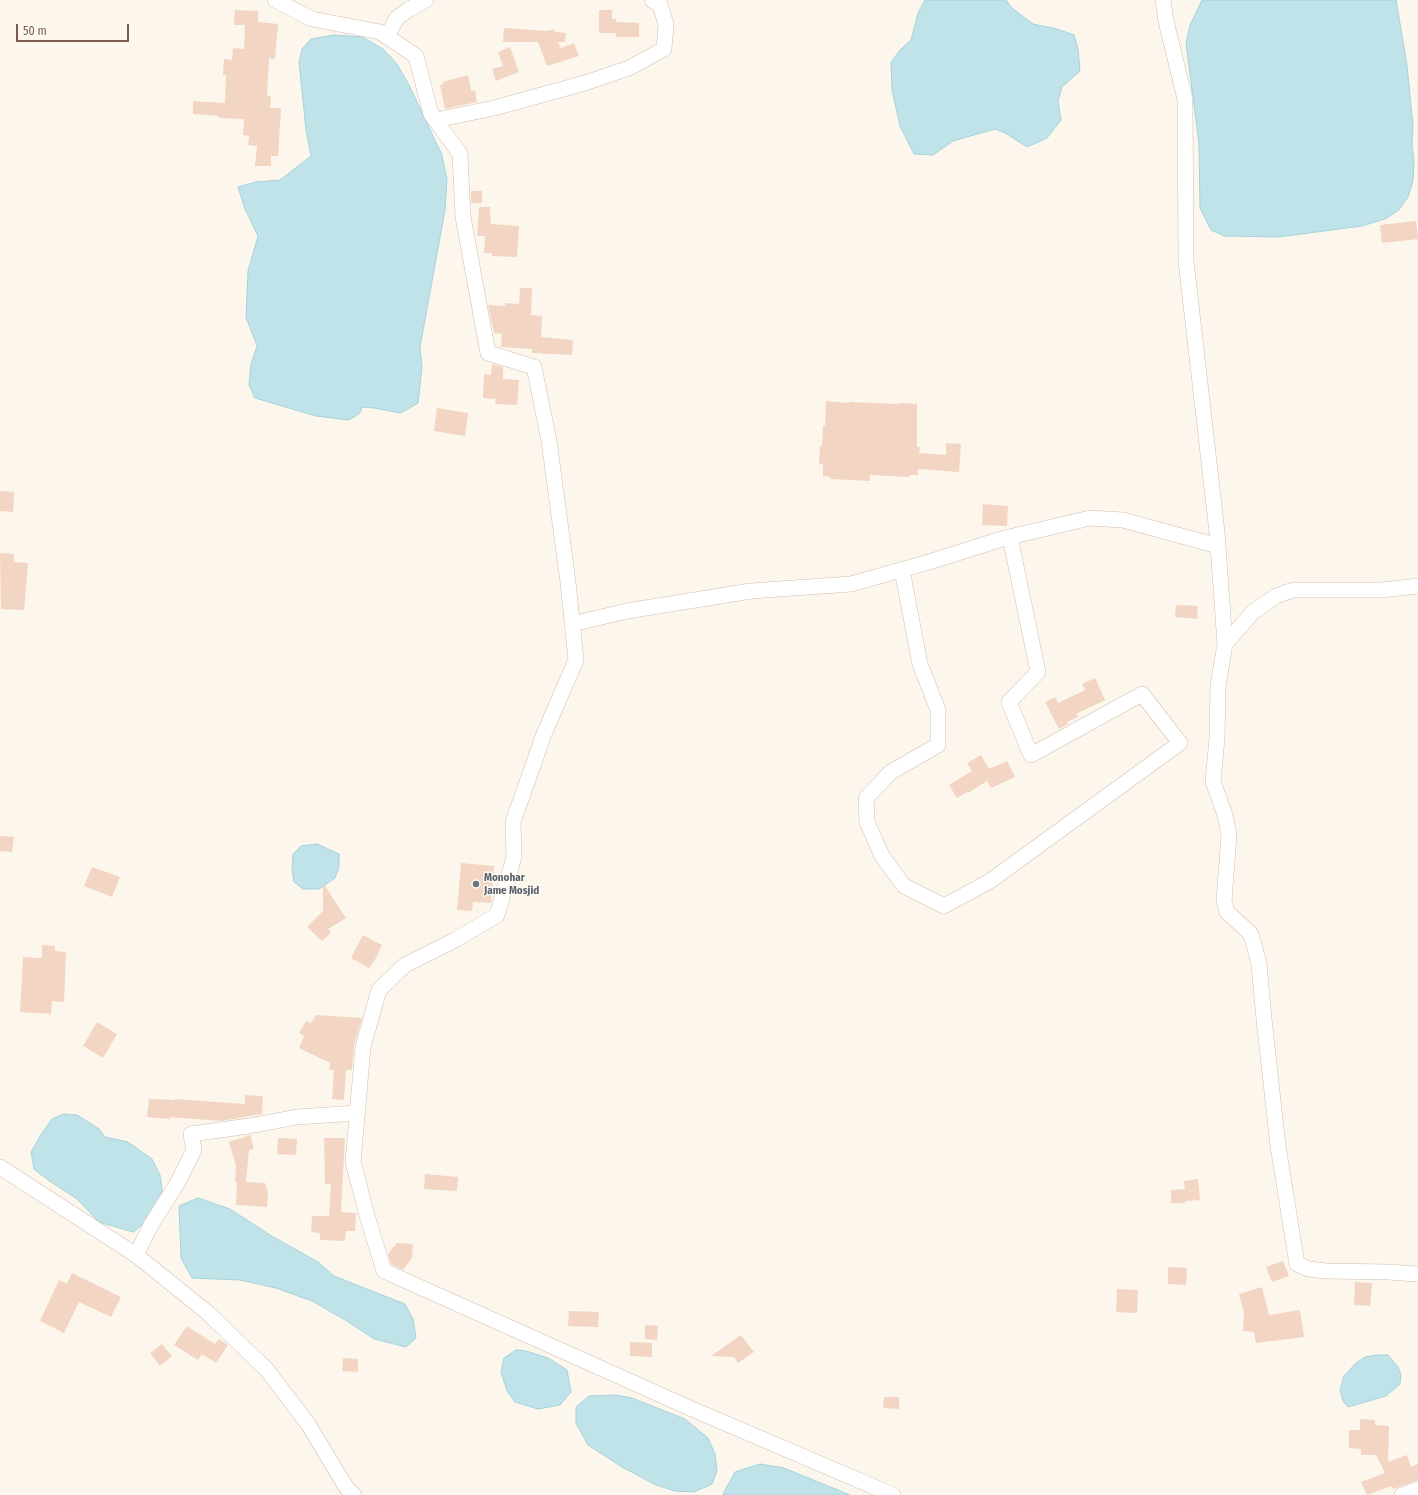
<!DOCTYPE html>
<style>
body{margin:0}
#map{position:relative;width:1418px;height:1495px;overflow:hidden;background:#fdf6ec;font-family:"Fira Sans Condensed",sans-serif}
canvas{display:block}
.scale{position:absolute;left:16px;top:24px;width:113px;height:18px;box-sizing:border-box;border:2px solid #7a5c4d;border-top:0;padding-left:5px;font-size:12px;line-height:14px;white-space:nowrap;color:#7a5c4d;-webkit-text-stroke:3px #fffaf3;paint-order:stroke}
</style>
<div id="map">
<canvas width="1418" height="1495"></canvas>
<div class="scale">50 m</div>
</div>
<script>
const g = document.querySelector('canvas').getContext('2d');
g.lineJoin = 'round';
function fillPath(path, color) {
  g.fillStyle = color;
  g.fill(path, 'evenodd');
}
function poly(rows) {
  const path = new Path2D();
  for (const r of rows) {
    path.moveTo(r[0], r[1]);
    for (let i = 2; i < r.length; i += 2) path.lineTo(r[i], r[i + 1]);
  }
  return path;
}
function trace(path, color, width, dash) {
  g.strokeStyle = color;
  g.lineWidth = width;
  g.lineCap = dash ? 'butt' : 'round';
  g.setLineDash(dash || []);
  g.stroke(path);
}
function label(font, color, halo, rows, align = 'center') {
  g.font = font + ' "Fira Sans Condensed",sans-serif';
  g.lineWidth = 3;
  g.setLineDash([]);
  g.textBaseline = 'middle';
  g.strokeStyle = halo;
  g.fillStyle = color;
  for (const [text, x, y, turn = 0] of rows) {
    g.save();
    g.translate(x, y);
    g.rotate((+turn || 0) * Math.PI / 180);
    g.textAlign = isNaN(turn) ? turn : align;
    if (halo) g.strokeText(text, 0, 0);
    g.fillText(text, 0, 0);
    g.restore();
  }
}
const water = poly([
 [925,0,1006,0,1011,7,1033,24,1057,29,1074,35,1078,49,1080,71,1062,87,1058,101,1061,120,1047,138,1027,147,1005,133,995,129,953,141,933,155,914,154,900,126,892,90,891,62,900,50,911,40,918,13,925,0],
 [1202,0,1396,0,1407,65,1413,126,1412,144,1414,161,1413,181,1408,197,1399,210,1385,219,1362,226,1279,237,1224,236,1211,230,1200,208,1199,144,1186,43,1190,25,1202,0],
 [334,35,362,37,383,49,397,64,409,85,442,155,447,180,445,210,420,347,422,367,418,403,401,413,374,408,362,407,360,413,349,420,316,416,255,398,249,385,251,364,257,346,246,317,248,271,258,236,245,209,238,187,256,182,280,180,311,156,306,130,299,62,302,49,311,39,334,35],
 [317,844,339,854,339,867,335,878,319,889,303,889,294,882,292,869,293,854,301,846,317,844],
 [64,1114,77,1115,99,1129,105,1137,128,1142,152,1159,160,1175,162,1189,162,1200,154,1213,142,1225,133,1232,99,1222,77,1199,48,1180,34,1169,31,1152,42,1133,52,1119,64,1114],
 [198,1198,230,1209,270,1235,318,1262,334,1276,405,1304,413,1319,416,1338,406,1347,374,1339,347,1321,312,1301,276,1288,240,1280,192,1278,181,1258,179,1206,198,1198],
 [516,1350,526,1351,548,1358,567,1370,571,1392,560,1405,538,1409,515,1402,507,1391,501,1372,504,1358,516,1350],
 [1376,1355,1388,1355,1398,1367,1401,1375,1400,1384,1386,1396,1348,1407,1343,1401,1340,1390,1344,1376,1356,1363,1365,1357,1376,1355],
 [616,1395,632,1398,685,1419,708,1438,715,1454,717,1471,712,1484,694,1492,675,1491,656,1485,622,1467,588,1445,576,1423,576,1407,589,1396,616,1395],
 [760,1464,784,1468,850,1495,723,1495,725,1490,735,1472,760,1464]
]);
fillPath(water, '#bfe3e8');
trace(water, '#a5d3da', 1);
fillPath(poly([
 [235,10,258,11,258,22,278,24,275,59,269,58,267,96,271,96,270,108,281,108,278,156,271,156,271,166,255,166,257,146,248,145,249,136,243,135,244,119,219,118,219,116,193,114,193,101,225,103,226,75,223,75,224,59,232,60,233,48,244,49,245,25,234,25],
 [599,10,612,10,612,19,616,19,616,22,639,23,639,37,616,37,616,33,599,33],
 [504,28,547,31,554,29,555,32,566,33,565,42,558,42,561,48,574,43,579,56,547,66,538,42,503,42],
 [510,47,519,72,496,81,492,69,503,66,498,52],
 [468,75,471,91,475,90,477,102,445,109,440,85,443,84,443,82],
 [471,191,482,191,482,203,471,203],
 [479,207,490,207,491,224,519,226,517,257,492,256,492,253,484,253,485,236,477,236],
 [1416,221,1418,239,1382,243,1380,225],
 [520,288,532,288,531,315,542,316,541,337,573,340,572,355,532,353,532,349,501,347,502,334,494,333,488,305,505,306,505,303,519,304],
 [492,364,503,367,503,379,519,380,517,405,495,404,496,399,483,398,484,374,491,375],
 [826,401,849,403,850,402,899,404,899,403,917,404,917,447,920,447,919,453,946,455,946,443,961,444,959,472,918,469,918,475,910,475,909,477,870,475,870,481,830,479,830,477,823,476,823,464,819,464,820,446,822,446,823,426,825,426],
 [437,408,468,413,465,436,434,431],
 [0,491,14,492,13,512,0,511],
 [983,504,1008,506,1007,526,982,525],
 [0,553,14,554,14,562,28,563,24,610,1,609],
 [1176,605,1198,606,1197,619,1175,617],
 [1095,678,1105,700,1076,714,1078,717,1067,722,1068,724,1059,729,1045,702,1056,697,1058,703,1085,690,1082,684],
 [981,755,989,769,1007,761,1015,777,991,788,987,781,968,793,967,792,957,798,949,785,972,771,967,763],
 [0,836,14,837,12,852,0,851],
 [461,863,494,866,491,903,473,902,472,911,457,910],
 [92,867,120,877,112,897,84,886],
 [323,883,346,918,328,929,331,932,322,941,307,927,323,911],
 [363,935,382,945,376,958,369,968,351,958],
 [42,945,55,946,55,951,66,952,64,1002,52,1001,51,1014,20,1012,23,957,42,958],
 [316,1015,362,1018,354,1045,352,1070,346,1070,344,1100,332,1099,334,1070,329,1070,330,1063,299,1048,304,1036,299,1033,306,1021,311,1023],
 [97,1022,117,1034,103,1058,83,1046],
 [245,1095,263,1096,262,1114,221,1121,170,1117,170,1119,147,1117,149,1099,174,1100,175,1099,245,1104],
 [250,1135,254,1148,249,1150,246,1182,265,1183,268,1193,267,1207,236,1205,237,1182,235,1182,236,1166,229,1142],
 [278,1138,297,1139,296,1155,277,1154],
 [324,1138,345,1138,341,1212,356,1213,355,1231,346,1231,345,1241,320,1240,320,1233,311,1232,312,1216,329,1216,331,1184,325,1184],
 [425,1174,458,1177,457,1191,424,1189],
 [1198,1179,1200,1200,1185,1201,1185,1203,1171,1203,1171,1190,1185,1189,1184,1181],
 [397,1243,413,1244,412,1258,403,1270,391,1264,388,1254],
 [1283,1261,1289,1276,1272,1282,1266,1267],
 [1168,1267,1187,1268,1186,1285,1168,1284],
 [72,1273,121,1297,111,1317,79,1302,64,1333,40,1321,59,1280,67,1284],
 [1355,1282,1372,1283,1370,1306,1354,1305],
 [1262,1287,1269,1315,1300,1310,1304,1337,1256,1343,1254,1332,1243,1331,1244,1313,1239,1294],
 [1117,1289,1138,1290,1137,1313,1116,1312],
 [569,1311,599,1312,598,1327,568,1326],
 [645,1325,658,1326,657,1340,645,1339],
 [187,1326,215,1344,219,1339,228,1345,216,1363,202,1354,198,1360,174,1345],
 [741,1335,754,1352,738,1363,734,1357,711,1356],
 [630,1342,652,1343,652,1357,630,1356],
 [162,1344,172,1356,160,1366,150,1353],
 [343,1358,358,1359,358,1372,342,1371],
 [884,1397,899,1397,899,1409,883,1408],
 [1360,1419,1375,1420,1375,1425,1389,1426,1388,1462,1407,1455,1411,1467,1418,1464,1418,1480,1393,1489,1391,1486,1367,1495,1361,1482,1385,1473,1376,1455,1361,1455,1361,1449,1349,1448,1349,1430,1360,1430]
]), '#f3d5c3');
const minor = poly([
 [275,0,312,19,380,32,416,56,431,114,460,154,463,217,488,353,534,367,549,441,568,582,576,660,544,734,513,822,514,857,497,915,455,940,405,965,379,990,363,1047,353,1162,368,1219,384,1271,692,1409,893,1495],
 [1163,0,1166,21,1185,99,1186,261,1217,532,1225,644],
 [387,36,397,18,409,9,426,0],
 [436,120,494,108,585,83,629,68,664,49,666,24,660,5,652,0],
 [902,570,920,664,938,710,938,745,891,772,866,798,867,822,882,856,904,886,944,906,990,881,1180,743,1142,694,1031,755,1009,702,1038,672,1010,537],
 [1418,586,1382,590,1293,590,1276,596,1253,612,1225,644,1218,686,1217,738,1213,782,1225,815,1229,835,1224,901,1227,912,1251,934,1259,964,1264,1019,1278,1146,1297,1264,1309,1269,1326,1271,1388,1272,1418,1274],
 [572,624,627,611,751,591,851,584,929,562,1005,538,1090,518,1123,520,1218,546],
 [0,1167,136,1255,208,1313,267,1370,308,1424,346,1487,354,1495],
 [136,1255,151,1225,178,1182,194,1150,191,1134,249,1126,297,1117,357,1113],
 [1402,1495,1418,1489]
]);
trace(minor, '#d1beb0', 16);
trace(minor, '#fff', 15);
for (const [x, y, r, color] of [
 [476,884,4,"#6b7280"]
]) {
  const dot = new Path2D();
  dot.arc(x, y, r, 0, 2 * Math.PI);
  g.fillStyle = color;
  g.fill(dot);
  trace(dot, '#fffaf3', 1.5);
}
label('bold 11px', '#5b616d', '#fffaf3', [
 ["Monohar",484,878],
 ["Jame Mosjid",484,891]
], 'left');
</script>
